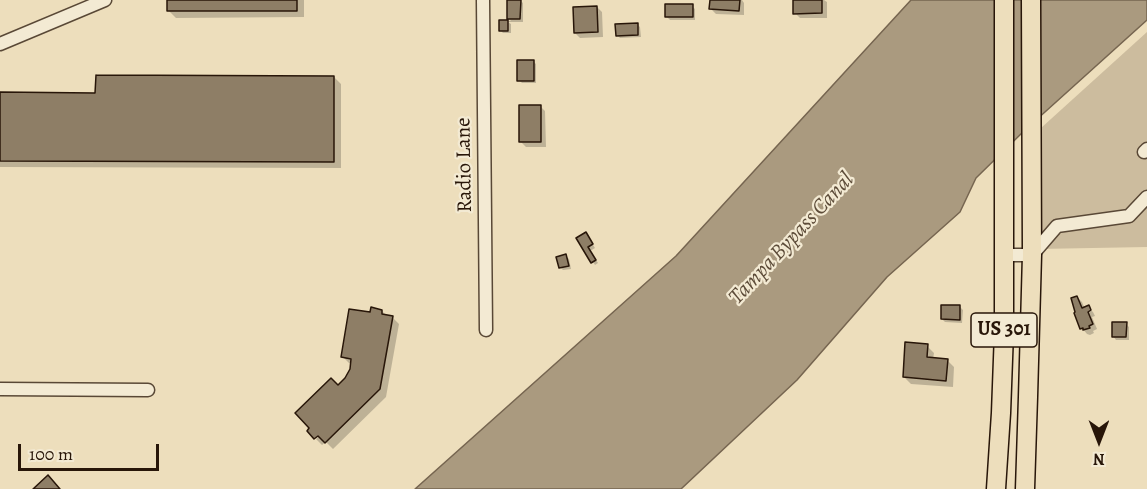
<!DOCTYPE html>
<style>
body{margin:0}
#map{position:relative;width:1147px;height:489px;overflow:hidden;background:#eddebc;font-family:Alegreya,serif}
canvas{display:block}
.north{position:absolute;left:1069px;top:411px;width:60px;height:60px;-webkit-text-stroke:4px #f3ead3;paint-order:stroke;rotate:180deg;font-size:16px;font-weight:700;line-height:24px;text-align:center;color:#281609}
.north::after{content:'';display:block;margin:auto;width:21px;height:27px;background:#281609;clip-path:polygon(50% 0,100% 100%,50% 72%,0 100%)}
.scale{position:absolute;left:18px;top:444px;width:141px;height:27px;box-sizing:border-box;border:3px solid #281609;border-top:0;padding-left:8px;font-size:18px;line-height:21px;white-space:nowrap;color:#281609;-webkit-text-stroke:4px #f3ead3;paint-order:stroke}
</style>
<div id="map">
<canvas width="1147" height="489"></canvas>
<div class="north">N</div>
<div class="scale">100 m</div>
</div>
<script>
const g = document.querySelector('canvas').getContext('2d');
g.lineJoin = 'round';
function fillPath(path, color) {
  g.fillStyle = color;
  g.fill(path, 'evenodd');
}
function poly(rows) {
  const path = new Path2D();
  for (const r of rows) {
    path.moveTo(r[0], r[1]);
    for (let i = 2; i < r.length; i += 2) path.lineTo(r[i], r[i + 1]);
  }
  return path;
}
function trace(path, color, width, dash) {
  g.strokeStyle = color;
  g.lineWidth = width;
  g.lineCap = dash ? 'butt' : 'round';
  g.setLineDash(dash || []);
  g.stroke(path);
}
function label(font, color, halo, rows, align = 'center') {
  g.font = font + ' Alegreya,serif';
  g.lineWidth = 4.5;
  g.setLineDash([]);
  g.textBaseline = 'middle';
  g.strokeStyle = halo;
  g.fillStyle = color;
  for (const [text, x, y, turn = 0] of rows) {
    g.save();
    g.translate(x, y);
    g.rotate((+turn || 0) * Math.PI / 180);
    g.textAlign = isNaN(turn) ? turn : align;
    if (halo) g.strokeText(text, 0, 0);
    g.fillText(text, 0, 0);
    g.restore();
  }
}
fillPath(poly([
 [1147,32,1147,247,1038,249,1041,128]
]), '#ccbc9e');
const water = poly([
 [911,0,1147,0,1147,20,1025,130,976,178,960,212,887,277,797,380,681,489,415,489,676,256,911,0]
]);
fillPath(water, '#aa9a7f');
trace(water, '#766550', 1.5);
fillPath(poly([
 [169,0,304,0,304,17,176,18,169,11],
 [520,0,523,3,523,22,508,22,511,24,511,33,503,33,500,30,500,21,511,21,509,19],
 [711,0,742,0,744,3,744,15,716,14,711,9],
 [795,0,824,0,827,2,827,18,800,18,795,13],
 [692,6,695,9,695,20,670,20,666,16],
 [597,7,602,12,603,37,580,38,575,33],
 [637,24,640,27,641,37,620,38,617,35],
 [533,61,536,64,536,83,522,83,519,80],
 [334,77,341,84,341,168,0,167,0,93,96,95],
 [540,106,545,111,546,147,526,147,521,142],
 [586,234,595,248,590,251,598,263,595,265,578,238],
 [566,256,569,259,571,269,563,270,560,267],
 [1077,297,1082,302,1085,309,1088,307,1093,312,1095,316,1092,317,1097,329,1093,331,1094,333,1090,335,1087,334,1082,328],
 [960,307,963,310,962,323,945,322,942,319],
 [382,311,387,316,392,317,399,324,386,397,333,449,326,442,322,445,316,439,325,432,338,387,346,379,352,364,349,363,342,356,371,314],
 [1126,324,1129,327,1129,340,1116,340,1113,336],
 [927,346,934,353,933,359,947,360,954,367,953,387,911,384,904,377]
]), '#0003');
const building = poly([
 [167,0,297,0,297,11,167,11,167,0],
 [507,0,521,0,520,19,507,19,507,0],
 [710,0,740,0,739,11,709,9,710,0],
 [793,0,822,0,822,13,793,14,793,0],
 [665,4,693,4,693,17,665,17,665,4],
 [597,6,598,32,574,33,573,7,597,6],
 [499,20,508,20,508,31,499,31,499,20],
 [638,23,638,35,616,36,615,24,638,23],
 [517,60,534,60,534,81,517,81,517,60],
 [96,75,334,76,334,162,0,161,0,92,95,93,96,75],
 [519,105,541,105,541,142,519,142,519,105],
 [586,232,593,244,588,247,596,260,591,263,576,238,586,232],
 [566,254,569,266,559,268,556,257,566,254],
 [1077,296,1082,308,1089,305,1091,310,1088,312,1093,324,1089,326,1090,328,1083,330,1083,328,1080,329,1074,313,1075,312,1071,298,1077,296],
 [941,305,960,305,960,320,941,319,941,305],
 [371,307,382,310,382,314,393,316,380,389,325,443,318,436,314,439,307,431,309,428,295,413,331,378,338,385,345,378,350,369,351,359,341,357,349,309,370,312,371,307],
 [1112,322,1127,322,1126,337,1112,337,1112,322],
 [905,342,928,344,927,357,948,359,946,381,903,377,905,342],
 [48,475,60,489,33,489,48,475]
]);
fillPath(building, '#8e7e66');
trace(building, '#281609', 1.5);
const street = poly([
 [483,0,486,330],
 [0,44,105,0],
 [1144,152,1147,149],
 [1004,255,1032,255,1057,226,1129,216,1147,197],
 [0,389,148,390]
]);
const primary = poly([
 [996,489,1001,413,1004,332,1004,0],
 [1025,489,1028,397,1032,255,1031,0]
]);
trace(street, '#594836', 15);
trace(primary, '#281609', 21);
trace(street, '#f3ead3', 12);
trace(primary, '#eddebc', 18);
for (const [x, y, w] of [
 [1004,330,66]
]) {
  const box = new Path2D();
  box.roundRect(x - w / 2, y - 17, w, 34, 4.5);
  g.fillStyle = '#f3ead3';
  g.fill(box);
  trace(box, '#281609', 1.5);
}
label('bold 20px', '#281609', null, [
 ["US 301",1004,330]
]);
label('21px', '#281609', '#f3ead3', [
 ["Radio Lane",465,165,-91]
]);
label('italic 22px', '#5c4b38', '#f3ead3', [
 ["Tampa Bypass Canal",792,239,-47]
]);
</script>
